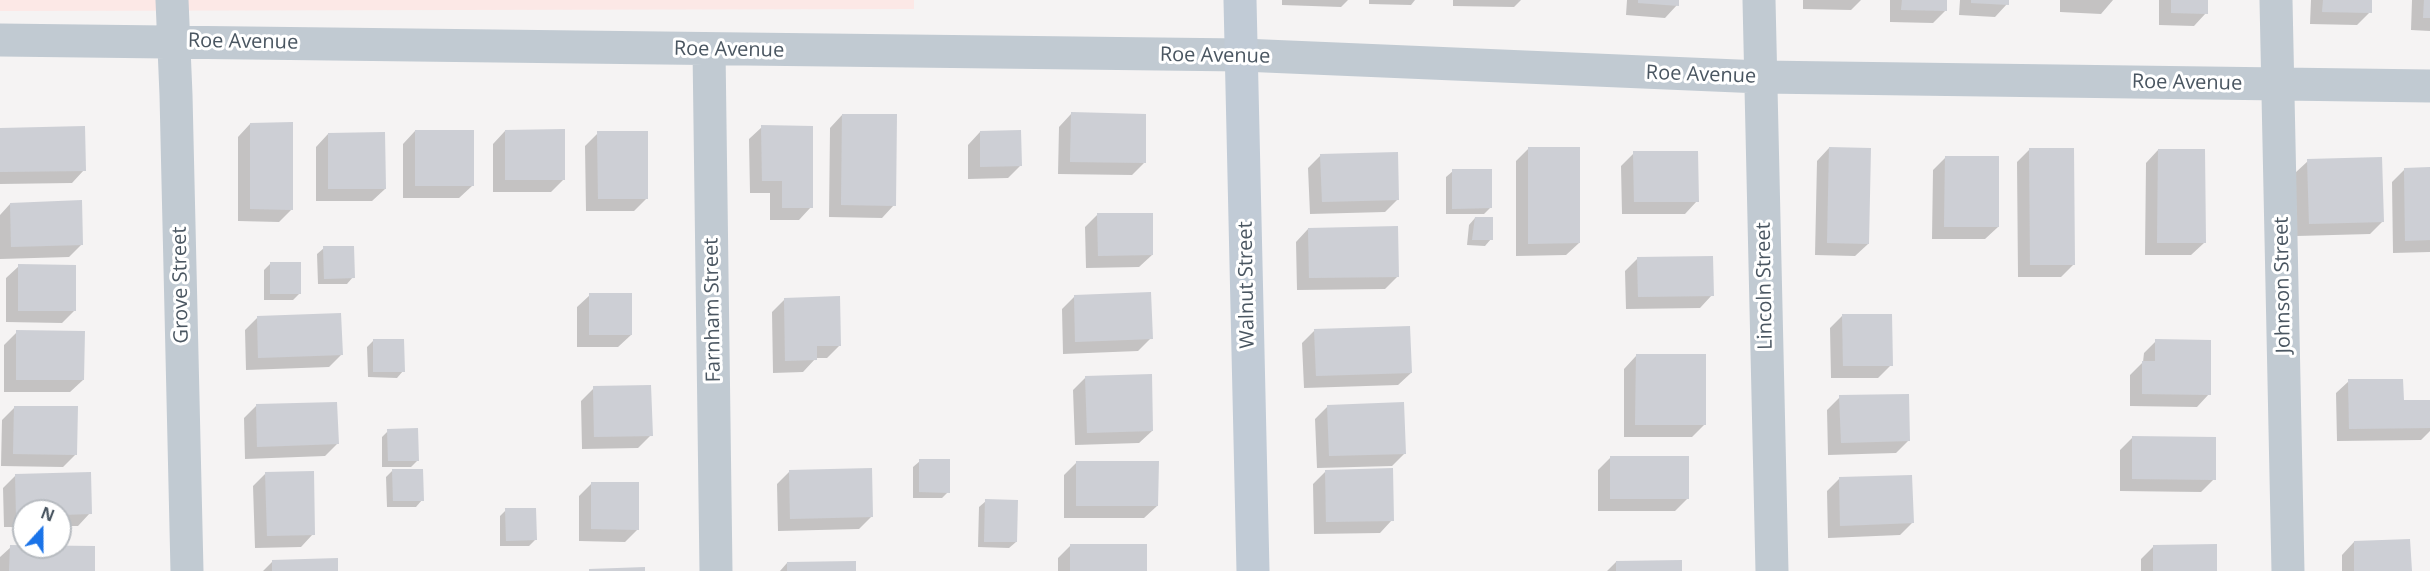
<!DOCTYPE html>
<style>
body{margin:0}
#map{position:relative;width:2430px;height:571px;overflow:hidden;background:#f5f3f3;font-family:"Open Sans",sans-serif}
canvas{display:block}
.north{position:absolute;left:12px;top:499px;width:60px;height:60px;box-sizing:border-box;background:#fff;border:2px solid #b7bbc0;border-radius:50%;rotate:21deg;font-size:16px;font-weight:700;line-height:24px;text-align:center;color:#4a5661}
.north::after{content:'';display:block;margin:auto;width:21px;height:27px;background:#1a73e8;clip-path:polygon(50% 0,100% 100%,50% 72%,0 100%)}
</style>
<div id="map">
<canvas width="2430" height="571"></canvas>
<div class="north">N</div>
</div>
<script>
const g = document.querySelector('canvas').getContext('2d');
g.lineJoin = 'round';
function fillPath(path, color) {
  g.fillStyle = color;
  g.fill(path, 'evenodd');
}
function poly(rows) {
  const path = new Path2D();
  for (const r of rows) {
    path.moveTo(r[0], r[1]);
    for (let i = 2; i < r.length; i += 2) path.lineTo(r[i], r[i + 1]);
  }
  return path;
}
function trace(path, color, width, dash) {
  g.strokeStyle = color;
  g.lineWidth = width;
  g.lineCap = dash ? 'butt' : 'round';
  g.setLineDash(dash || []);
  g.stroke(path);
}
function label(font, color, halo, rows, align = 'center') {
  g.font = font + ' "Open Sans",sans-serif';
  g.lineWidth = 6;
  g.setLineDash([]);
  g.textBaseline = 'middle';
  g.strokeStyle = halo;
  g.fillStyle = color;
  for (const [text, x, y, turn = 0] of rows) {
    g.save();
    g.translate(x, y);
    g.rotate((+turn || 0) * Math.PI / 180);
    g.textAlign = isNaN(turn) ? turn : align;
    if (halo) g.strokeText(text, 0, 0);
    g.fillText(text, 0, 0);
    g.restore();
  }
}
fillPath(poly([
 [0,0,914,0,914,9,0,11]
]), '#fce8e6');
fillPath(poly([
 [1282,0,1348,0,1341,7,1282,5],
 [1369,0,1415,0,1411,5,1369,4],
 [1453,0,1521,0,1514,7,1453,6],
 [1627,0,1678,0,1677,5,1665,18,1626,15],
 [1803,0,1861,0,1851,10,1803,9],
 [1890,0,1946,0,1946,10,1933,23,1890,22],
 [1960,0,2007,0,2007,4,1995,17,1959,15],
 [2060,0,2113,0,2101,14,2060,12],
 [2159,0,2206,0,2206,13,2194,26,2159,25],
 [2311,0,2370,0,2370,12,2357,25,2310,24],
 [2412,0,2430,0,2430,31,2411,30],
 [1071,114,1144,163,1132,175,1058,174,1059,127],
 [842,115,894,205,882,218,829,217,830,128],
 [250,124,292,209,279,222,238,221,238,137],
 [762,127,811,207,799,220,770,220,770,193,750,193,749,139],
 [0,130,84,170,72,183,0,184],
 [415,131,472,186,459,198,403,198,403,144],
 [505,131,564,179,551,192,493,192,493,144],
 [980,132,1020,166,1008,178,968,179,968,145],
 [598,133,647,198,634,211,586,211,585,146],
 [328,134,385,189,372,201,316,201,316,147],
 [1529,148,1579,243,1566,255,1516,256,1516,161],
 [1829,148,1868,244,1855,256,1815,255,1817,161],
 [2030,149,2074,264,2061,277,2018,277,2017,162],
 [2158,150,2204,243,2191,255,2145,255,2146,163],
 [1634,153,1697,201,1685,214,1622,214,1621,166],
 [1321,155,1398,199,1385,212,1310,214,1308,168],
 [1945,158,1998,227,1985,239,1932,239,1933,170],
 [2308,161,2383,221,2370,234,2297,236,2295,173],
 [2405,169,2430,169,2430,252,2393,253,2392,182],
 [1453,171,1490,208,1484,214,1446,214,1446,177],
 [10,204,82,244,69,257,0,259,0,215],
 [1098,214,1152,255,1139,267,1086,268,1085,227],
 [1475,218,1491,239,1485,246,1467,245,1469,225],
 [1308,229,1398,276,1385,289,1297,290,1296,242],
 [324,248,353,277,347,284,318,284,317,254],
 [1638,258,1712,295,1700,308,1626,309,1625,271],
 [270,264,300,293,293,300,264,300,264,270],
 [19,266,75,310,62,323,6,322,6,278],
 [590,295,631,335,618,347,577,347,577,307],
 [1074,297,1151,338,1138,351,1063,354,1062,309],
 [785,299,840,345,827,358,816,358,803,372,773,373,772,312],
 [1842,316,1891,365,1878,378,1831,378,1830,328],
 [258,317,341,355,329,367,246,370,245,330],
 [1315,330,1411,373,1398,385,1304,388,1302,343],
 [17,332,83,380,70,392,4,392,4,345],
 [373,341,403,371,397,378,368,377,367,347],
 [2156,341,2209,394,2197,407,2130,406,2130,375,2143,362,2144,353],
 [1636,356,1705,424,1692,437,1624,437,1624,369],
 [1086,377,1152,431,1139,443,1075,445,1073,390],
 [2349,381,2402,402,2430,402,2430,431,2421,440,2337,441,2336,393],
 [594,388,651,435,638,448,582,449,581,401],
 [1840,397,1909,440,1896,453,1828,455,1827,410],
 [256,406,337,444,325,456,245,459,244,418],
 [1328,406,1405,453,1392,466,1317,468,1315,419],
 [14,408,76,454,63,467,1,466,2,420],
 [388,431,418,460,411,467,382,467,382,437],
 [2133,437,2214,479,2201,492,2120,491,2120,450],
 [1611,457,1688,498,1675,511,1598,511,1598,470],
 [920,461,948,492,942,498,913,498,913,467],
 [1077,462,1157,506,1144,518,1064,518,1064,475],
 [393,470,422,500,416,507,387,507,386,477],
 [789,472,872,516,859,529,778,531,777,484],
 [1325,472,1392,520,1380,533,1314,534,1313,484],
 [266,473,313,534,301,547,255,548,253,486],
 [16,475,90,513,78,526,60,526,60,511,24,511,24,527,4,527,3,488],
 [1839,479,1912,523,1900,535,1828,538,1827,491],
 [592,483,638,529,625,542,579,541,579,496],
 [986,501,1016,542,1009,548,978,547,979,507],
 [506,510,535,540,529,546,500,546,500,516],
 [2354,542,2410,571,2342,571,2342,555],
 [1071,545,1146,571,1058,571,1058,558],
 [11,547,93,571,0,571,0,557],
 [2153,547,2216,571,2141,571,2141,559],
 [272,562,337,571,263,571],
 [1616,562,1681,571,1607,571],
 [787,563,855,571,780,571]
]), '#0003');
fillPath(poly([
 [1638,0,1679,0,1679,6,1638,3],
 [1902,0,1947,0,1947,11,1901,10],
 [1971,0,2009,0,2009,5,1971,3],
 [2171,0,2208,0,2208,14,2171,13],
 [2323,0,2372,0,2372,13,2322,12],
 [2424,0,2430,0,2430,18,2423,18],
 [1071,112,1146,114,1146,163,1070,162],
 [842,114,897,114,896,206,841,205],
 [293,122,293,210,250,209,250,123],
 [761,125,813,126,813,208,782,208,782,181,762,181],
 [85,126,86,171,0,172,0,128],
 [565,129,565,180,505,180,505,130],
 [415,130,474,130,474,186,415,186],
 [1021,130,1022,166,980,167,980,131],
 [597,131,648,131,648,199,598,199],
 [385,132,386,189,328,189,328,133],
 [1528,147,1580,147,1580,243,1528,244],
 [1829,147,1871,148,1869,244,1827,243],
 [2029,148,2074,148,2075,265,2030,265],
 [2158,149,2205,149,2206,243,2157,243],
 [1633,151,1698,151,1699,202,1634,202],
 [1398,152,1399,200,1322,202,1320,154],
 [1945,156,1999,156,1999,227,1944,227],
 [2382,157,2384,222,2309,224,2307,159],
 [2430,167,2430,240,2405,241,2404,168],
 [1452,169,1492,169,1492,208,1452,209],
 [82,200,83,245,11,247,10,203],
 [1097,213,1153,213,1153,255,1098,256],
 [1475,217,1493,217,1493,240,1472,240],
 [1398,226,1399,277,1309,278,1308,228],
 [323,246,354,246,355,278,324,279],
 [1713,256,1714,296,1638,297,1637,257],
 [270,262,301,262,301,294,270,294],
 [18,264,76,265,76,311,18,311],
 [1151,292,1153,339,1075,342,1074,295],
 [589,293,632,293,632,335,589,335],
 [840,296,841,346,817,346,817,360,785,361,784,298],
 [341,313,343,355,258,358,257,316],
 [1842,314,1892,314,1893,366,1843,366],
 [1410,326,1412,373,1316,376,1314,329],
 [16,330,85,331,84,380,16,380],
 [373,339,404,339,405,372,373,372],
 [2155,339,2211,340,2211,395,2142,394,2142,361,2155,361],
 [1636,354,1706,354,1706,425,1635,425],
 [1152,374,1153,431,1087,433,1085,376],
 [2348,379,2403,379,2404,400,2430,400,2430,428,2349,429],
 [651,385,653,436,594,437,593,386],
 [1909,394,1910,441,1841,443,1839,395],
 [337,402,339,444,257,447,256,404],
 [1404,402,1406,454,1329,456,1327,405],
 [14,406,78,406,77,455,13,454],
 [418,428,419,461,388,461,387,429],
 [2132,436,2216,437,2216,480,2132,479],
 [1610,456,1689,456,1689,499,1610,499],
 [919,459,950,459,950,493,919,492],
 [1076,461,1159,461,1158,506,1076,506],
 [872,468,873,517,790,519,789,470],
 [1393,468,1394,521,1326,522,1325,470],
 [392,469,423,469,424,501,393,501],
 [314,471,315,535,267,536,265,472],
 [91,472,92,514,60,515,60,511,24,511,24,515,16,515,15,474],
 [1912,475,1914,523,1840,526,1839,477],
 [591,482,639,482,639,530,591,529],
 [985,499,1018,500,1017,542,984,542],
 [505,508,536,508,537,540,506,541],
 [2410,539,2412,571,2354,571,2354,541],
 [1070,544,1147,544,1147,571,1070,571],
 [2217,544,2217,571,2153,571,2153,545],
 [10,545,95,546,95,571,9,571],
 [338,558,338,571,272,571,272,560],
 [1682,560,1682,571,1616,571,1616,561],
 [856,561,856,571,787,571,787,562],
 [645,567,645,571,589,571,589,569]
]), '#cdcfd5');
trace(poly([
 [172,0,176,95,187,571],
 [1759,0,1772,571],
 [2276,0,2288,571],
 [0,40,1242,55,1761,77,2430,86],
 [709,49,716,571]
]), '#c1cad2', 33);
trace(poly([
 [1240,0,1253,571]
]), '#c1cbd6', 33);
label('20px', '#4a5661', '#fff', [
 ["Roe Avenue",243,42,1],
 ["Roe Avenue",729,50,1],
 ["Roe Avenue",1215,56,1],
 ["Roe Avenue",1701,75,2],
 ["Roe Avenue",2187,83,1],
 ["Grove Street",181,285,-91],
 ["Walnut Street",1247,285,-91],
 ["Johnson Street",2283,285,-91],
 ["Lincoln Street",1765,286,-91],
 ["Farnham Street",713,310,-91]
]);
</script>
